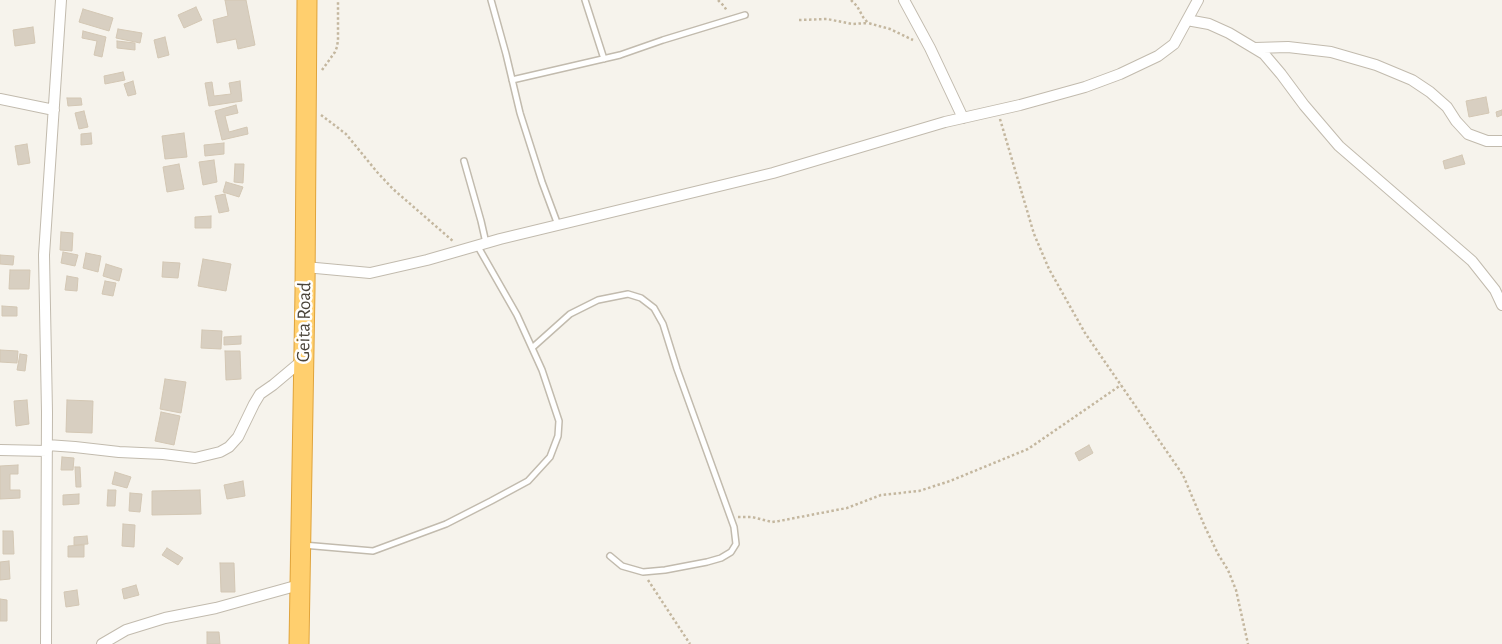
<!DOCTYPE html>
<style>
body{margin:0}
canvas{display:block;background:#f6f3ec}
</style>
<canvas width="1502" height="644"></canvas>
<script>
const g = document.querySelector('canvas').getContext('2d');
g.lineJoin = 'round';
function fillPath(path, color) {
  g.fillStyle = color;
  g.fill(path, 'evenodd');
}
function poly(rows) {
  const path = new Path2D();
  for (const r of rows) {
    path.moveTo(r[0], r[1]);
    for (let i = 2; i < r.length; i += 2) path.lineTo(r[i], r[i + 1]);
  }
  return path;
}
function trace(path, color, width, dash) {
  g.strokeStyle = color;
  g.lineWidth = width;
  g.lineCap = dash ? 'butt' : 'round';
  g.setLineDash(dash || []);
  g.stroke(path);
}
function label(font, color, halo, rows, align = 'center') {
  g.font = font + ' "Alegreya Sans",sans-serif';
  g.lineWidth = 5;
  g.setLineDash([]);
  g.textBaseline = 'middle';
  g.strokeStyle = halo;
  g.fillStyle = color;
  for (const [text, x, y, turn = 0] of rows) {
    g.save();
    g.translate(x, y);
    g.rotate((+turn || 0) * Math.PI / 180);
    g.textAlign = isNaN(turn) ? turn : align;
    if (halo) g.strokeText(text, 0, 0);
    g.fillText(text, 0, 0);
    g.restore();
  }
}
const building = poly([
 [225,0,246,0,255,45,238,49,236,39,217,43,213,20,228,16,225,0],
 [196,7,202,20,184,28,178,15,196,7],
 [83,9,113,18,109,31,79,22,83,9],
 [33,27,35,43,15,46,13,30,33,27],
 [118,29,142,33,140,43,116,38,118,29],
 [83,31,106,37,102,57,94,55,97,41,82,38,83,31],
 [165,37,169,55,158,58,154,40,165,37],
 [117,41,135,43,135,50,117,48,117,41],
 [123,72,125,80,105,84,104,76,123,72],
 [133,81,136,94,128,96,124,84,133,81],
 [240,81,242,101,209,106,205,83,212,82,214,96,231,94,229,83,240,81],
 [1486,97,1489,113,1469,117,1466,101,1486,97],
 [67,98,81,98,82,105,68,106,67,98],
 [236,105,238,113,225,116,229,132,247,127,248,134,222,140,215,111,236,105],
 [1502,110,1502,115,1497,117,1496,112,1502,110],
 [84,111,88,127,79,129,75,113,84,111],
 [91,133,92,144,81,145,81,134,91,133],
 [184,133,187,157,165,159,162,136,184,133],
 [224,143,224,154,205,156,204,145,224,143],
 [27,144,30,163,18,165,15,146,27,144],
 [1462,155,1465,164,1445,169,1443,161,1462,155],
 [214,160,217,182,203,185,199,162,214,160],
 [179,164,184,189,167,192,163,167,179,164],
 [235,164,244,164,243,183,234,182,235,164],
 [226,182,243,187,239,197,223,192,226,182],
 [225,194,229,211,219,213,215,196,225,194],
 [211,216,211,228,195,228,195,217,211,216],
 [61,232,73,233,72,251,60,250,61,232],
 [63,252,78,255,75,266,61,263,63,252],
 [86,253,101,256,98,272,83,268,86,253],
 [0,255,14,256,13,265,0,264,0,255],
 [203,259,231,264,226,291,198,286,203,259],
 [163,262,180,263,178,278,162,277,163,262],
 [106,264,122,269,119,281,103,276,106,264],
 [10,270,30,270,29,289,9,289,10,270],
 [67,276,78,278,77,291,65,290,67,276],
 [105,281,116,283,113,296,102,294,105,281],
 [2,306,17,307,17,316,2,316,2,306],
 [202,330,222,331,221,349,201,348,202,330],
 [241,336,241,344,224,345,224,337,241,336],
 [0,350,18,351,17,363,0,362,0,350],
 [225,351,240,351,241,379,226,380,225,351],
 [20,354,27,355,25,371,17,370,20,354],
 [165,379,186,382,181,413,160,409,165,379],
 [27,400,29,424,16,426,14,401,27,400],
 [67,400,93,401,92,433,66,432,67,400],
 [161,412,180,416,174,445,155,441,161,412],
 [1089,445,1093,453,1079,461,1075,453,1089,445],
 [62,457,74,458,73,470,61,470,62,457],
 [18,465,18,474,10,474,10,490,20,490,20,498,0,499,0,466,18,465],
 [75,467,80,467,81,487,76,487,75,467],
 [115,472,131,477,127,488,112,484,115,472],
 [243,481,245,496,227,499,224,485,243,481],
 [108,490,116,490,115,506,107,506,108,490],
 [200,490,201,514,152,515,152,491,200,490],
 [130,493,142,494,140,512,129,511,130,493],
 [79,494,79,504,63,505,63,495,79,494],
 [123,524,135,525,134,547,122,546,123,524],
 [3,531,13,531,14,554,3,554,3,531],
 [87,536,88,544,74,545,74,537,87,536],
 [84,545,84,557,68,557,68,546,84,545],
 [167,548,183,558,178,565,162,555,167,548],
 [9,561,10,579,0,580,0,562,9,561],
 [220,563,234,563,235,592,221,592,220,563],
 [136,585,139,595,124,599,122,589,136,585],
 [77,590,79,605,66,607,64,592,77,590],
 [0,599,7,600,7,621,0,621,0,599],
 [207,632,219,632,220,644,207,644,207,632]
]);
fillPath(building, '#d8cfc1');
trace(building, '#d3c7b4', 1);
const lane = poly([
 [491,0,506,54,520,113,542,182,558,225],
 [585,0,604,59],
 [512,80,620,55,663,40,745,15],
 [464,161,481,221,486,243],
 [532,348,570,314,598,300,628,294,641,298,654,308,663,324,677,369,734,527,736,544,731,552,721,558,707,562,665,570,643,572,622,566,610,556],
 [303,545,373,551,446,524,491,501,528,481,550,457,558,436,559,421,542,370,517,315,477,245]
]);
const street = poly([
 [904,0,930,48,963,118],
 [1187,20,1209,24,1229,33,1264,54,1281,74,1304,105,1339,146,1472,261,1495,290,1502,305],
 [1255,48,1288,47,1331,52,1376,65,1412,80,1430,92,1447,107,1456,121,1468,134,1487,141,1502,141],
 [0,99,54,110],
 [305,267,370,273,427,260,500,239,773,173,945,122,1020,105,1085,87,1120,74,1158,56,1174,44,1198,0],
 [47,445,75,447,119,452,163,454,195,458,220,452,229,447,238,437,254,404,260,394,273,385,304,359],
 [0,450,47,451],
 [46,644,47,412,44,255,61,0],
 [102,644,126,630,165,618,216,608,299,585]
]);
const highway = poly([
 [299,644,305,290,307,0]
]);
trace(lane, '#c2bbae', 8);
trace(street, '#c2bbae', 12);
trace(highway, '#e0a43c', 21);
trace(poly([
 [718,0,724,6,727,11],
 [851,0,857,6,863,17,868,23,890,29,913,40],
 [799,20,827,19,852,24,868,23],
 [322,70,335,52,337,47,338,40,338,0],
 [321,115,346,134,377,172,393,189,454,242],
 [1000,119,1034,234,1049,269,1085,333,1183,475,1205,527,1218,554,1228,570,1236,590,1248,644],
 [738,517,752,517,772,522,779,521,847,508,881,495,919,491,950,481,1028,449,1121,385],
 [648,580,690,644]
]), '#c4b79f', 2.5, [2.5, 2.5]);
trace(lane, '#fff', 5);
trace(street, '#fff', 10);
trace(highway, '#ffcf6e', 19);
label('19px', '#4b4439', '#fff', [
 ["Geita Road",304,322,-89]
]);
</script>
